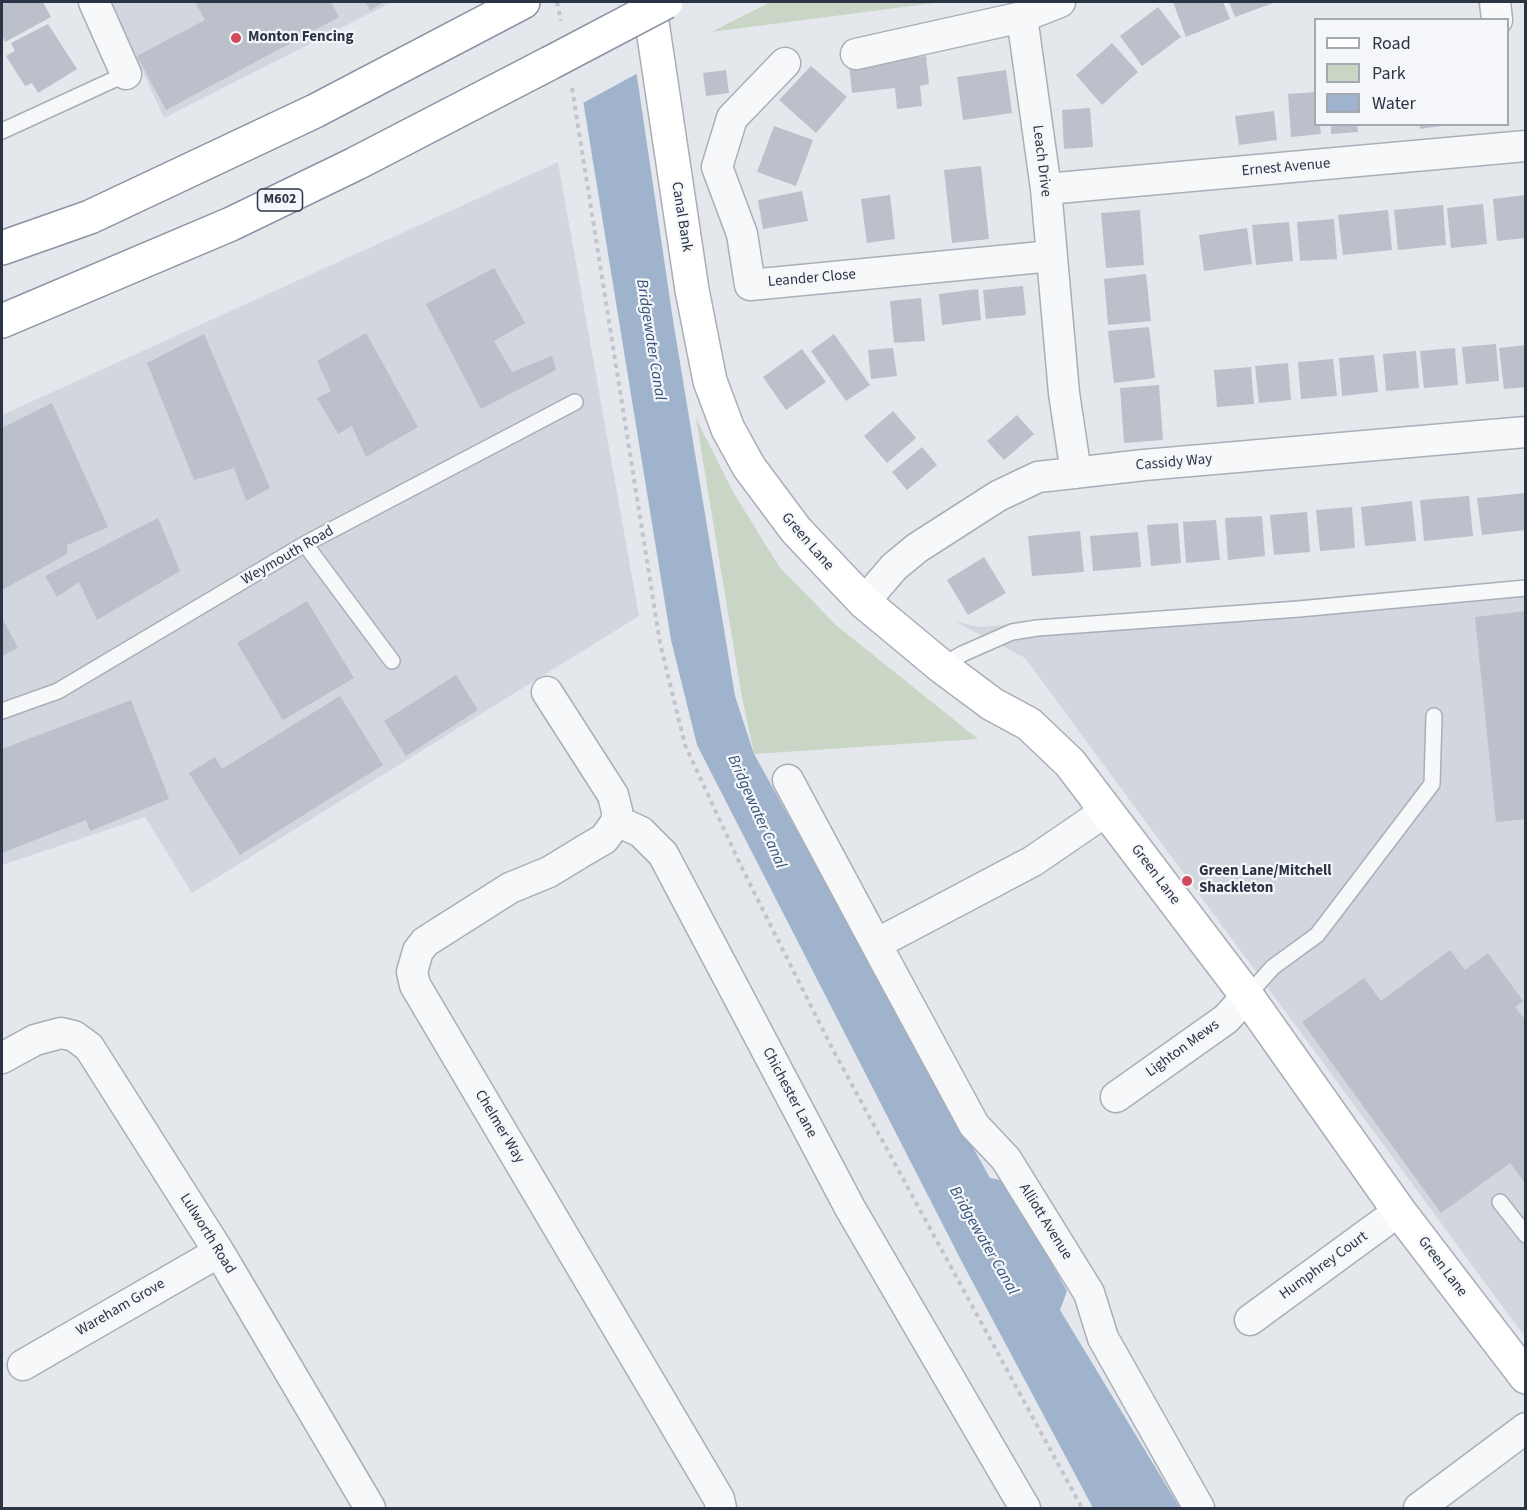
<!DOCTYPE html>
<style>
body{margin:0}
#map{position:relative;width:1527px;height:1510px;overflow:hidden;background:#e4e7ec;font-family:"Source Sans 3",sans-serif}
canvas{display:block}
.frame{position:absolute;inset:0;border:3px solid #2b3445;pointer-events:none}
.legend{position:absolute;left:1314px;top:18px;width:195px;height:108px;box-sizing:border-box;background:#f4f6f9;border:2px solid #a4a8b1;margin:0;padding:8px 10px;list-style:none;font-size:18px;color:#2b3445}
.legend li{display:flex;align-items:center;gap:12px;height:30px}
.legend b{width:30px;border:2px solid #a4a8b1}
</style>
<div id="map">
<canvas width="1527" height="1510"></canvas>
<div class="frame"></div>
<ul class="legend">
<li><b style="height:8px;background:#fff"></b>Road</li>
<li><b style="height:16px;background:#c9d6c5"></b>Park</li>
<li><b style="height:16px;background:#9fb4cc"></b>Water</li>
</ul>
</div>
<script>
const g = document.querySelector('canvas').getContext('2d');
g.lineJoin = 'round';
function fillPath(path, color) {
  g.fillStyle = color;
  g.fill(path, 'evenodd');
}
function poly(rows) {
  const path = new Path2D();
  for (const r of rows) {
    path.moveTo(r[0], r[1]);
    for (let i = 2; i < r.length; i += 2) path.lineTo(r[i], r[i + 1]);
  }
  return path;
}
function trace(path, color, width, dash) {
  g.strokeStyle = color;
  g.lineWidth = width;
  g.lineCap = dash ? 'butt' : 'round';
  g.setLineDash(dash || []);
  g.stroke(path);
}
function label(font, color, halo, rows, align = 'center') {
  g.font = font + ' "Source Sans 3",sans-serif';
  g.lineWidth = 4.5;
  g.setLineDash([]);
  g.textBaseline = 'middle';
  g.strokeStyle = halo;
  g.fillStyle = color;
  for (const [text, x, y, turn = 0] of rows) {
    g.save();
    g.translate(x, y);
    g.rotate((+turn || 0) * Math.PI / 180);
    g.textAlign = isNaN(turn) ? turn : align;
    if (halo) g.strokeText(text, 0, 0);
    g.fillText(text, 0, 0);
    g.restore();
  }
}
fillPath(poly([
 [111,2,392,2,164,118],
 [558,162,639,616,192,893,145,817,2,865,2,415],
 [1525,580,1525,1337,1025,658,956,622,980,627]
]), '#d2d6de');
fillPath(poly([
 [771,2,942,2,711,32],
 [696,418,733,492,780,568,837,626,978,739,754,754,741,692]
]), '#c9d6c5');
fillPath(poly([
 [567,2,626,2,673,320,735,696,754,754,990,1178,1006,1181,1067,1291,1060,1310,1180,1508,1093,1508,963,1264,697,745,671,640]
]), '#9fb4cc');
fillPath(poly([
 [564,2,629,2,640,72,581,104]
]), '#e4e7ec');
fillPath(poly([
 [2,2,43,2,51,17,5,42,2,35],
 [195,2,331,2,339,17,166,110,137,56,205,20],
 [365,2,384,2,370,10],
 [1173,2,1223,2,1230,19,1186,37],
 [1229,2,1276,2,1235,17],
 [1158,7,1181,37,1142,66,1120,36],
 [48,24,77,69,38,93,32,83,25,86,6,56,15,51,11,43],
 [1112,43,1138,72,1102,105,1076,75],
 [926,56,929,84,920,86,922,106,897,109,895,88,852,93,849,64],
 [811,66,847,97,816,133,779,100],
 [726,70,729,93,706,96,703,73],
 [1006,70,1012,113,963,120,957,77],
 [1316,92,1316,124,1320,124,1321,134,1291,137,1288,94],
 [1090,108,1093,147,1064,149,1062,110],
 [1274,111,1277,140,1239,145,1235,116],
 [1331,124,1357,124,1358,132,1331,134],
 [1419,124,1441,124,1441,126,1420,129],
 [774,126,813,140,796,186,757,172],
 [981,166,989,239,952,243,944,170],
 [802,191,808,221,763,229,758,200],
 [890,195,895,239,867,243,861,199],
 [1526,195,1526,238,1497,241,1493,199],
 [1483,204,1487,244,1451,248,1447,208],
 [1443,205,1446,245,1398,250,1394,210],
 [1140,210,1144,265,1106,268,1101,213],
 [1388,210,1392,250,1343,255,1338,215],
 [1334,219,1337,259,1300,261,1297,222],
 [1289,222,1293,261,1256,265,1252,225],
 [1247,228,1252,264,1204,271,1199,235],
 [494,268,525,323,494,341,512,372,552,356,556,370,481,409,426,304],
 [1146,274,1151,321,1108,325,1104,279],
 [1023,286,1026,315,986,319,983,290],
 [978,289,981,320,942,325,939,294],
 [921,298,925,341,894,343,890,301],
 [1149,327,1155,378,1114,383,1108,331],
 [366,333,418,427,366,457,352,426,338,434,317,398,331,391,317,361],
 [204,334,270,488,246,501,234,468,194,480,147,363],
 [834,334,870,385,846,401,811,351],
 [1496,344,1499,381,1466,384,1462,347],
 [1526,345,1526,387,1504,389,1499,348],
 [893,348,897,376,871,379,868,350],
 [1455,348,1458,385,1424,388,1420,351],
 [802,349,826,382,786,410,763,377],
 [1416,351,1419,388,1386,391,1383,354],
 [1374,355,1378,392,1342,396,1339,358],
 [1333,359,1337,396,1301,399,1298,362],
 [1288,363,1291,400,1259,403,1255,366],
 [1251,367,1254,404,1217,407,1214,370],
 [1159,385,1163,440,1124,443,1120,388],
 [52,403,108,527,67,545,67,554,2,590,2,428],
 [893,411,916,438,887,463,864,436],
 [1017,415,1034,434,1004,460,987,441],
 [922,447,937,465,907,490,892,472],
 [1526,493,1526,530,1482,535,1477,498],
 [1469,496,1473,536,1424,541,1420,500],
 [1412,501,1416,541,1365,546,1361,507],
 [1352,507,1355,548,1320,551,1316,510],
 [1307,512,1310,552,1274,555,1270,515],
 [1262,516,1265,556,1228,560,1225,518],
 [158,518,180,571,97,620,79,582,57,597,45,576],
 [1216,520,1220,560,1186,563,1183,522],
 [1178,523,1181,563,1151,566,1147,525],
 [1080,531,1084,572,1032,576,1028,536],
 [1138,532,1141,567,1093,571,1090,536],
 [984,557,1006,593,968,615,947,580],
 [307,601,354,678,283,720,237,643],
 [1526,611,1526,819,1496,822,1475,617],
 [2,618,18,648,2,656],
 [456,675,478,710,406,756,384,721],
 [340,696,383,765,240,855,189,773,215,757,222,769],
 [131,700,169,799,90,831,86,820,2,853,2,749],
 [1450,950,1465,970,1488,953,1523,1001,1515,1007,1526,1021,1526,1184,1510,1163,1441,1213,1302,1022,1364,978,1381,1001]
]), '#bbc0ca');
const service = poly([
 [2,131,126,74],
 [305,544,392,661],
 [941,666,962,654,1012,632,1037,628,1299,609,1526,588],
 [2,711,58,691,305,544,575,402],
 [1247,996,1273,967,1317,935,1432,784,1434,716],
 [1500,1202,1526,1235]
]);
const minor = poly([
 [94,2,126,74],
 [1495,2,1497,20],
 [1022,17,1060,2],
 [856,54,1022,17,1046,189,1064,393,1076,473],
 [785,63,732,118,717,167,742,234,750,285,1052,256],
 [1046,189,1526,146],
 [864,602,894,567,917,548,998,496,1038,477,1144,465,1526,432],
 [547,692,613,795,617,811,617,821,604,839,585,850,549,872,510,888,425,942,418,951,412,972,415,985,719,1499,721,1508],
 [788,780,876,944],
 [1106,811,1033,861,876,944,974,1125,1006,1159,1089,1293,1103,1338,1199,1508],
 [617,821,641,832,663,854,850,1208,1025,1508],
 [2,1058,35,1040,61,1033,74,1036,89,1047,219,1252,370,1508],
 [1116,1097,1226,1019,1247,996],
 [1250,1320,1399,1211],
 [23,1365,219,1252],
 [1419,1508,1526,1428]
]);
const secondary = poly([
 [649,2,692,290,710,381,728,429,749,467,796,530,864,602,941,666,992,704,1029,724,1070,763,1247,996,1399,1211,1526,1377]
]);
const motorway = poly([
 [2,248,90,217,315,111,523,2],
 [2,321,231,224,355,164,550,63]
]);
trace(service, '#a9aeb7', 18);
trace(minor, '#a9aeb7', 33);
trace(secondary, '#a9aeb7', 36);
trace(motorway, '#8b94a3', 36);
trace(poly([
 [557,2,561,21],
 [572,88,660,643,685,745,741,866,832,1048,1082,1508]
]), '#c2c5cb', 4, [4.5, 4.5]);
trace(service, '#f7f8fa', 15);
trace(minor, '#f7f8fa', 30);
trace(secondary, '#fff', 33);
trace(motorway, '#fff', 33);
const motorwayBridge = poly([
 [550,63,666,2]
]);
trace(motorwayBridge, '#8b94a3', 36, []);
trace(motorwayBridge, '#fff', 33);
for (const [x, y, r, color] of [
 [236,38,6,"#d1495b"],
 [1187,881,6,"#d1495b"]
]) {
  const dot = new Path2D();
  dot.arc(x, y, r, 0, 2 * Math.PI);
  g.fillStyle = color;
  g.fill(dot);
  trace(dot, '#f4f6f9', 2);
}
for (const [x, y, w] of [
 [280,200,45]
]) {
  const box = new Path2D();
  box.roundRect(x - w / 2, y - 11, w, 22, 4.5);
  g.fillStyle = '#f4f6f9';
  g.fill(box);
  trace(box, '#2b3445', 1.5);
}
label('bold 14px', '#2b3445', null, [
 ["M602",280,200]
]);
label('bold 15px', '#2b3445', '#f4f6f9', [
 ["Monton Fencing",248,38],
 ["Green Lane/Mitchell",1199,872],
 ["Shackleton",1199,889]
], 'left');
label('15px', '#2b3445', '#f4f6f9', [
 ["Leach Drive",1041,161,83],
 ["Ernest Avenue",1286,168,-5],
 ["Canal Bank",681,217,81],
 ["Leander Close",812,279,-5],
 ["Cassidy Way",1174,463,-5],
 ["Green Lane",807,542,49],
 ["Weymouth Road",288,556,-30],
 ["Green Lane",1155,875,53],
 ["Lighton Mews",1183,1049,-36],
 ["Chichester Lane",789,1093,62],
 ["Chelmer Way",499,1127,59],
 ["Alliott Avenue",1045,1222,58],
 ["Lulworth Road",207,1234,58],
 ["Humphrey Court",1324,1266,-36],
 ["Green Lane",1442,1267,53],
 ["Wareham Grove",121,1308,-30]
]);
label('italic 16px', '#34527a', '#f4f6f9', [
 ["Bridgewater Canal",650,340,81],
 ["Bridgewater Canal",756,812,66],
 ["Bridgewater Canal",983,1241,60]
]);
</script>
